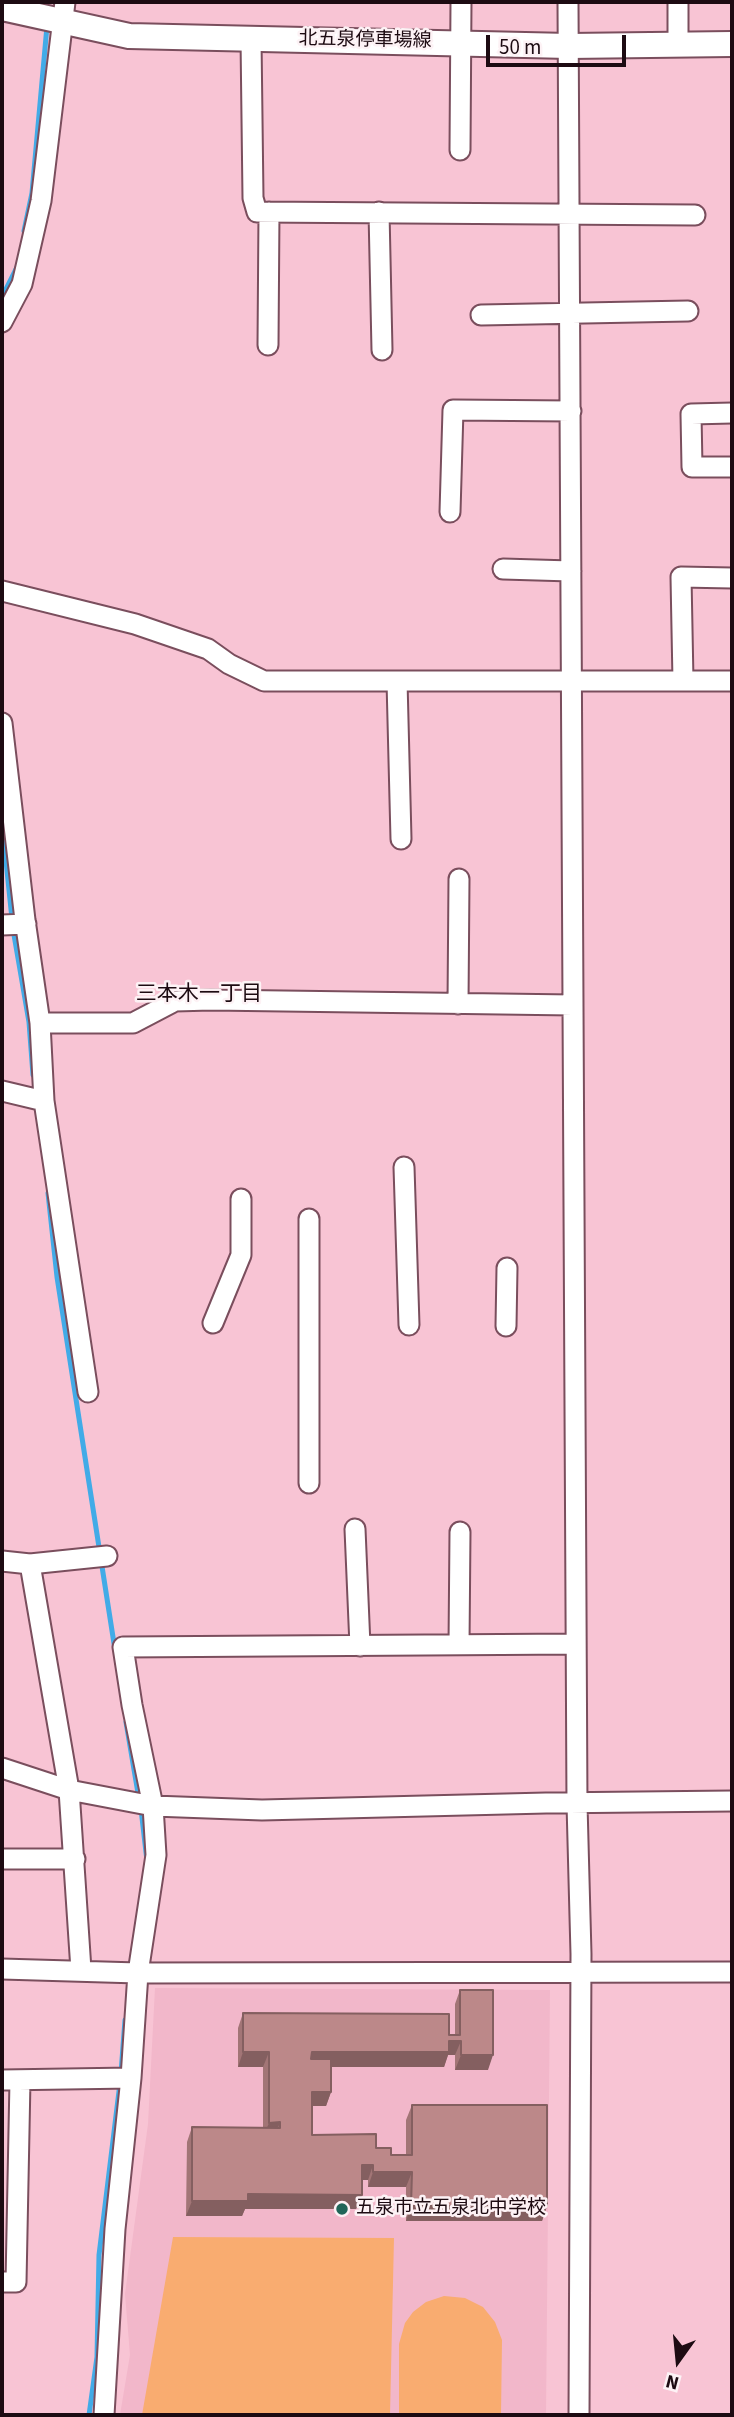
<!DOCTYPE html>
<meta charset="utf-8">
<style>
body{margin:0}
#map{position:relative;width:734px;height:2417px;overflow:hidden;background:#f8c4d4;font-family:"Source Sans 3",sans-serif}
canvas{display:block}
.frame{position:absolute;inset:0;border:4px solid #1d0b12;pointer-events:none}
.north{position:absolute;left:643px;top:2326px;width:70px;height:70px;-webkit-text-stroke:5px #fdf2f5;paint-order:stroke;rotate:195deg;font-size:19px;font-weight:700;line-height:28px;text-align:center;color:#1d0b12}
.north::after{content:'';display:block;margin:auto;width:24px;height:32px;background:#1d0b12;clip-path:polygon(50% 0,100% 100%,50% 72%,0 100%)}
.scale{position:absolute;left:486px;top:35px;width:140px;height:32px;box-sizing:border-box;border:4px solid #1d0b12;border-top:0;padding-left:9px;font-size:21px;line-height:24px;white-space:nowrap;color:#1d0b12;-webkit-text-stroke:5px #fdf2f5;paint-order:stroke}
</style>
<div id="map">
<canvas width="734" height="2417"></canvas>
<div class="frame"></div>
<div class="north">N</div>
<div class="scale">50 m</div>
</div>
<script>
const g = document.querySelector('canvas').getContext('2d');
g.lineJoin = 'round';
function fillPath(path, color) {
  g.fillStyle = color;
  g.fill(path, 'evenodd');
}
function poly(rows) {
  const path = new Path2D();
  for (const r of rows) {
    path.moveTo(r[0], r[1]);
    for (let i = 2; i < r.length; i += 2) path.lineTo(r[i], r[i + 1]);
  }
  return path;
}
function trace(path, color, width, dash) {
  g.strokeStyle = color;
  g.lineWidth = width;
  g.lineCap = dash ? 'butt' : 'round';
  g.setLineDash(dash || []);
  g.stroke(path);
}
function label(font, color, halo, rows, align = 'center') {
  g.font = font + ' "Source Sans 3","Noto Sans JP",sans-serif';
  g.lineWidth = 5;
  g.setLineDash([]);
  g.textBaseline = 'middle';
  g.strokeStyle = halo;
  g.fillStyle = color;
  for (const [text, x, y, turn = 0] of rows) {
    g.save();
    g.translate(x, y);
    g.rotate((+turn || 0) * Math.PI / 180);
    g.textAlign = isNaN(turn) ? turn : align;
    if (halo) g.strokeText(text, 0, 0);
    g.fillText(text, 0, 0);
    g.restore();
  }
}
fillPath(poly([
 [155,1988,550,1990,546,2415,120,2415,130,2355,125,2294,148,2124]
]), '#f2b7ca');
fillPath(poly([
 [173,2237,394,2238,390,2415,142,2415],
 [444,2296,465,2298,483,2307,495,2322,502,2340,501,2415,399,2415,399,2344,405,2323,413,2312,426,2302]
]), '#f9ac70');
trace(poly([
 [24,231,32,193,47,26],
 [2,297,18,265],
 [2,822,12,919],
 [13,929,29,1022,33,1075],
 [48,1193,57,1277,115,1650],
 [126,1722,139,1799],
 [141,1809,147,1861],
 [121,2073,125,2020],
 [89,2415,97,2357,99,2255,120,2083]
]), '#42abe7', 5);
const minor = poly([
 [568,2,577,1804,581,1954,579,2415],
 [678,2,678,45],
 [251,39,253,198,257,212,695,215],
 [460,150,461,2],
 [379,212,382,350],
 [481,315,688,311],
 [2,322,22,284,41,201,65,2],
 [268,345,269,212],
 [732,413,691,414,692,467,732,467],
 [450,512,453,410,571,411],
 [503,569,571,571],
 [2,591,135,624,208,649,229,664,264,681,732,681],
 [397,681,401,839],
 [683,681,681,577,732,578],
 [2,723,25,920,40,1023,44,1101,88,1392],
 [2,925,26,924],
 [458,1004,459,879],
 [40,1023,133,1023,175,1001,211,1000,573,1005],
 [2,1091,44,1101],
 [404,1167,409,1325],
 [309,1219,309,1483],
 [213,1323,241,1255,241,1199],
 [506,1326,507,1268],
 [355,1529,360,1646],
 [2,1561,30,1564,107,1556],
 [30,1564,69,1790,81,1970],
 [459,1645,460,1532],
 [2,1768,69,1790,153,1806,262,1810,546,1803,732,1801],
 [2,1859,75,1859],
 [2,1969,138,1973,732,1972],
 [2,2080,131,2078],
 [2,2282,16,2282,20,2080],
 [104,2415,115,2229,131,2078,138,1973,156,1855,153,1806,132,1705,123,1647,576,1644]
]);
const major = poly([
 [2,8,129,36,569,46,732,44]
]);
trace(minor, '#7a4e5d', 23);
trace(major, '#7a4e5d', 28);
trace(minor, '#fff', 19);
trace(major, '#fff', 24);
fillPath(poly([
 [460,1990,488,2070,455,2070,455,2055,448,2055,444,2067,331,2067,331,2092,326,2106,312,2106,312,2135,376,2148,391,2155,406,2155,406,2120,412,2105,547,2206,542,2221,406,2221,406,2187,368,2187,368,2180,362,2180,362,2195,356,2209,245,2209,242,2216,186,2216,187,2142,192,2127,263,2128,263,2067,238,2067,238,2028,243,2013,455,2035,455,2004]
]), '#a27576');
fillPath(poly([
 [449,2041,461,2041,455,2055,448,2055,444,2067,306,2067,312,2052],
 [243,2052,269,2052,263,2067,238,2067],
 [461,2055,493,2055,488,2070,455,2070],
 [312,2092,331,2092,326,2106,307,2106],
 [280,2122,275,2137,263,2137,269,2123],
 [362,2165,373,2165,368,2180,356,2180],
 [373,2172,412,2172,406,2187,368,2187],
 [248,2194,362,2195,356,2209,245,2209,242,2216,186,2216,192,2201],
 [411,2206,547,2206,542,2221,406,2221]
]), '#845f60');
const building = poly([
 [460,1990,493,1990,493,2055,461,2055,461,2041,449,2041,449,2052,312,2052,311,2059,331,2059,331,2092,312,2092,312,2135,376,2134,376,2148,391,2148,391,2155,412,2155,412,2105,547,2105,547,2206,411,2206,412,2172,373,2172,373,2165,362,2165,362,2195,248,2194,248,2201,192,2201,192,2127,280,2128,280,2122,269,2123,269,2052,243,2052,243,2013,449,2014,449,2035,460,2035,460,1990]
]);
fillPath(building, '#bc8889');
trace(building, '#845f60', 2);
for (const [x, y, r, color] of [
 [342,2209,7,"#206659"]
]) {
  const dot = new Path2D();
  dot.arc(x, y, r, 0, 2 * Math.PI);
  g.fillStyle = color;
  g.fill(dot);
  trace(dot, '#fdf2f5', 2.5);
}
label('19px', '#1d0b12', '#fdf2f5', [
 ["北五泉停車場線",365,41,1]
]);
label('19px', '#1d0b12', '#fdf2f5', [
 ["五泉市立五泉北中学校",356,2209]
], 'left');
label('21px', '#1d0b12', '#fdf2f5', [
 ["三本木一丁目",199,995]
]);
</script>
